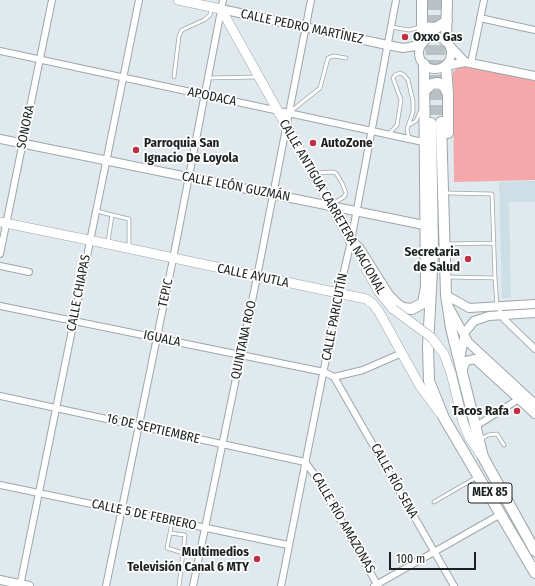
<!DOCTYPE html>
<meta charset="utf-8">
<style>
body{margin:0}
#map{position:relative;width:535px;height:586px;overflow:hidden;background:#e0e9ee;font-family:"Fira Sans Condensed",sans-serif}
canvas{display:block}
.scale{position:absolute;left:389px;top:552px;width:87px;height:18px;box-sizing:border-box;border:2px solid #1c2021;border-top:0;padding-left:5px;font-size:12px;line-height:14px;white-space:nowrap;color:#1c2021;-webkit-text-stroke:3px #fff;paint-order:stroke}
</style>
<div id="map">
<canvas width="535" height="586"></canvas>
<div class="scale">100 m</div>
</div>
<script>
const g = document.querySelector('canvas').getContext('2d');
g.lineJoin = 'round';
function fillPath(path, color) {
  g.fillStyle = color;
  g.fill(path, 'evenodd');
}
function poly(rows) {
  const path = new Path2D();
  for (const r of rows) {
    if (r.length === 3) {
      path.moveTo(r[0] + r[2], r[1]);
      path.arc(r[0], r[1], r[2], 0, 2 * Math.PI);
      continue;
    }
    path.moveTo(r[0], r[1]);
    for (let i = 2; i < r.length; i += 2) path.lineTo(r[i], r[i + 1]);
  }
  return path;
}
function trace(path, color, width, dash) {
  g.strokeStyle = color;
  g.lineWidth = width;
  g.lineCap = dash ? 'butt' : 'round';
  g.setLineDash(dash || []);
  g.stroke(path);
}
function label(font, color, halo, rows, align = 'center') {
  g.font = font + ' "Fira Sans Condensed",sans-serif';
  g.lineWidth = 3.5;
  g.setLineDash([]);
  g.textBaseline = 'middle';
  g.strokeStyle = halo;
  g.fillStyle = color;
  for (const [text, x, y, turn = 0] of rows) {
    g.save();
    g.translate(x, y);
    g.rotate((+turn || 0) * Math.PI / 180);
    g.textAlign = isNaN(turn) ? turn : align;
    if (halo) g.strokeText(text, 0, 0);
    g.fillText(text, 0, 0);
    g.restore();
  }
}
fillPath(poly([
 [535,181,535,202,509,202,511,298,502,298,499,182]
]), '#ccdee6');
fillPath(poly([
 [463,64,535,81,535,180,454,182,453,72]
]), '#f4a8a9');
trace(poly([
 [430,0,431,123],
 [440,0,441,122]
]), '#b9c1c5', 10, [10, 5]);
const service = poly([
 [391,27,409,30,420,27],
 [174,77,179,36,182,30,204,20,210,15,211,9],
 [208,78,258,77],
 [290,112,320,88,328,58,334,56,346,58],
 [409,125,416,121,421,110],
 [388,135,397,125,401,100,393,78,395,75,400,73,404,75,408,80,413,101,413,112,407,129,409,139],
 [314,173,332,172,336,173,342,183,346,193,344,197,332,204],
 [97,211,112,215],
 [108,242,112,215,129,219,129,247],
 [446,244,494,243],
 [447,277,495,278,492,194,449,193],
 [495,278,497,306],
 [481,439,488,435,497,434,504,445],
 [434,502,477,477],
 [170,533,172,521],
 [179,586,185,535,170,533,167,548,183,553]
]);
const minor = poly([
 [480,18,535,30],
 [0,51,423,142],
 [471,63,484,0],
 [0,254,52,0],
 [0,266,29,272],
 [0,306,324,372,334,377,363,370,402,353],
 [500,313,504,319,535,349],
 [334,377,454,586],
 [0,396,305,462,317,478,378,586],
 [476,426,522,397],
 [0,485,288,545],
 [20,586,139,0],
 [106,586,173,259,223,0],
 [193,586,257,277,311,0],
 [281,586,339,293,351,241,396,0],
 [374,586,501,514]
]);
const tertiary = poly([
 [221,9,387,45,403,48,421,45],
 [435,53,16],
 [449,45,465,62],
 [446,66,465,62,535,76],
 [0,139,424,225],
 [446,295,469,308,535,304],
 [450,309,468,342,535,404],
 [460,360,465,332,474,321,489,316,535,313],
 [462,371,466,361,475,359,535,414],
 [0,580,29,586]
]);
const secondary = poly([
 [178,0,221,9,354,247],
 [0,222,108,244,366,299,373,304,379,312,420,386,440,413],
 [366,269,379,292,393,309],
 [463,422,469,437,481,455]
]);
const trunk = poly([
 [422,0,422,43],
 [422,27,436,28,447,21],
 [446,41,447,0],
 [446,66,448,94,448,133],
 [424,91,432,84,438,83,444,86,448,94],
 [441,122,446,295,451,328,483,457,535,551],
 [431,123,433,250,428,347,429,381,444,418,535,573],
 [351,241,359,249,388,295,398,305,403,308,412,309,423,303,426,287,424,64]
]);
trace(service, '#9da6aa', 4.5);
trace(minor, '#9da6aa', 8);
trace(tertiary, '#9da6aa', 10);
trace(secondary, '#9da6aa', 10);
trace(trunk, '#9da6aa', 12);
trace(service, '#fff', 3);
trace(minor, '#fff', 6);
trace(tertiary, '#fff', 8);
trace(secondary, '#fff', 9);
trace(trunk, '#fff', 10);
const secondaryBridge = poly([
 [393,309,431,337,444,354,451,373,463,422]
]);
trace(secondaryBridge, '#9da6aa', 10, []);
trace(secondaryBridge, '#fff', 9);
for (const [x, y, r, color] of [
 [405,37,4,"#bf2e42"],
 [313,143,4,"#bf2e42"],
 [136,150,4,"#bf2e42"],
 [468,259,4,"#bf2e42"],
 [517,411,4,"#bf2e42"],
 [257,559,4,"#bf2e42"]
]) {
  const dot = new Path2D();
  dot.arc(x, y, r, 0, 2 * Math.PI);
  g.fillStyle = color;
  g.fill(dot);
  trace(dot, '#fff', 1.5);
}
for (const [x, y, w] of [
 [490,493,44]
]) {
  const box = new Path2D();
  box.roundRect(x - w / 2, y - 10, w, 20, 3);
  g.fillStyle = '#fff';
  g.fill(box);
  trace(box, '#1c2021', 1);
}
label('bold 12px', '#1c2021', null, [
 ["MEX 85",490,493]
]);
label('13px', '#1c2021', '#fff', [
 ["CALLE PEDRO MARTÍNEZ",302,27,12],
 ["APODACA",212,97,12],
 ["SONORA",26,127,-78],
 ["CALLE LEÓN GUZMÁN",236,187,11],
 ["CALLE ANTIGUA CARRETERA NACIONAL",332,207,60],
 ["CALLE AYUTLA",253,276,12],
 ["CALLE CHIAPAS",79,293,-79],
 ["TEPIC",166,293,-78],
 ["CALLE PARICUTÍN",335,317,-79],
 ["IGUALA",162,339,12],
 ["QUINTANA ROO",244,340,-78],
 ["16 DE SEPTIEMBRE",153,429,13],
 ["CALLE RÍO SENA",394,481,61],
 ["CALLE 5 DE FEBRERO",144,515,12],
 ["CALLE RÍO AMAZONAS",343,523,60]
]);
label('bold 13px', '#1c2021', '#fff', [
 ["Oxxo Gas",413,37],
 ["Parroquia San",144,143],
 ["Ignacio De Loyola",144,158],
 ["AutoZone",321,143],
 ["Secretaria",460,252,"right"],
 ["de Salud",460,267,"right"],
 ["Tacos Rafa",509,411,"right"],
 ["Multimedios",249,552,"right"],
 ["Televisión Canal 6 MTY",249,567,"right"]
], 'left');
</script>
